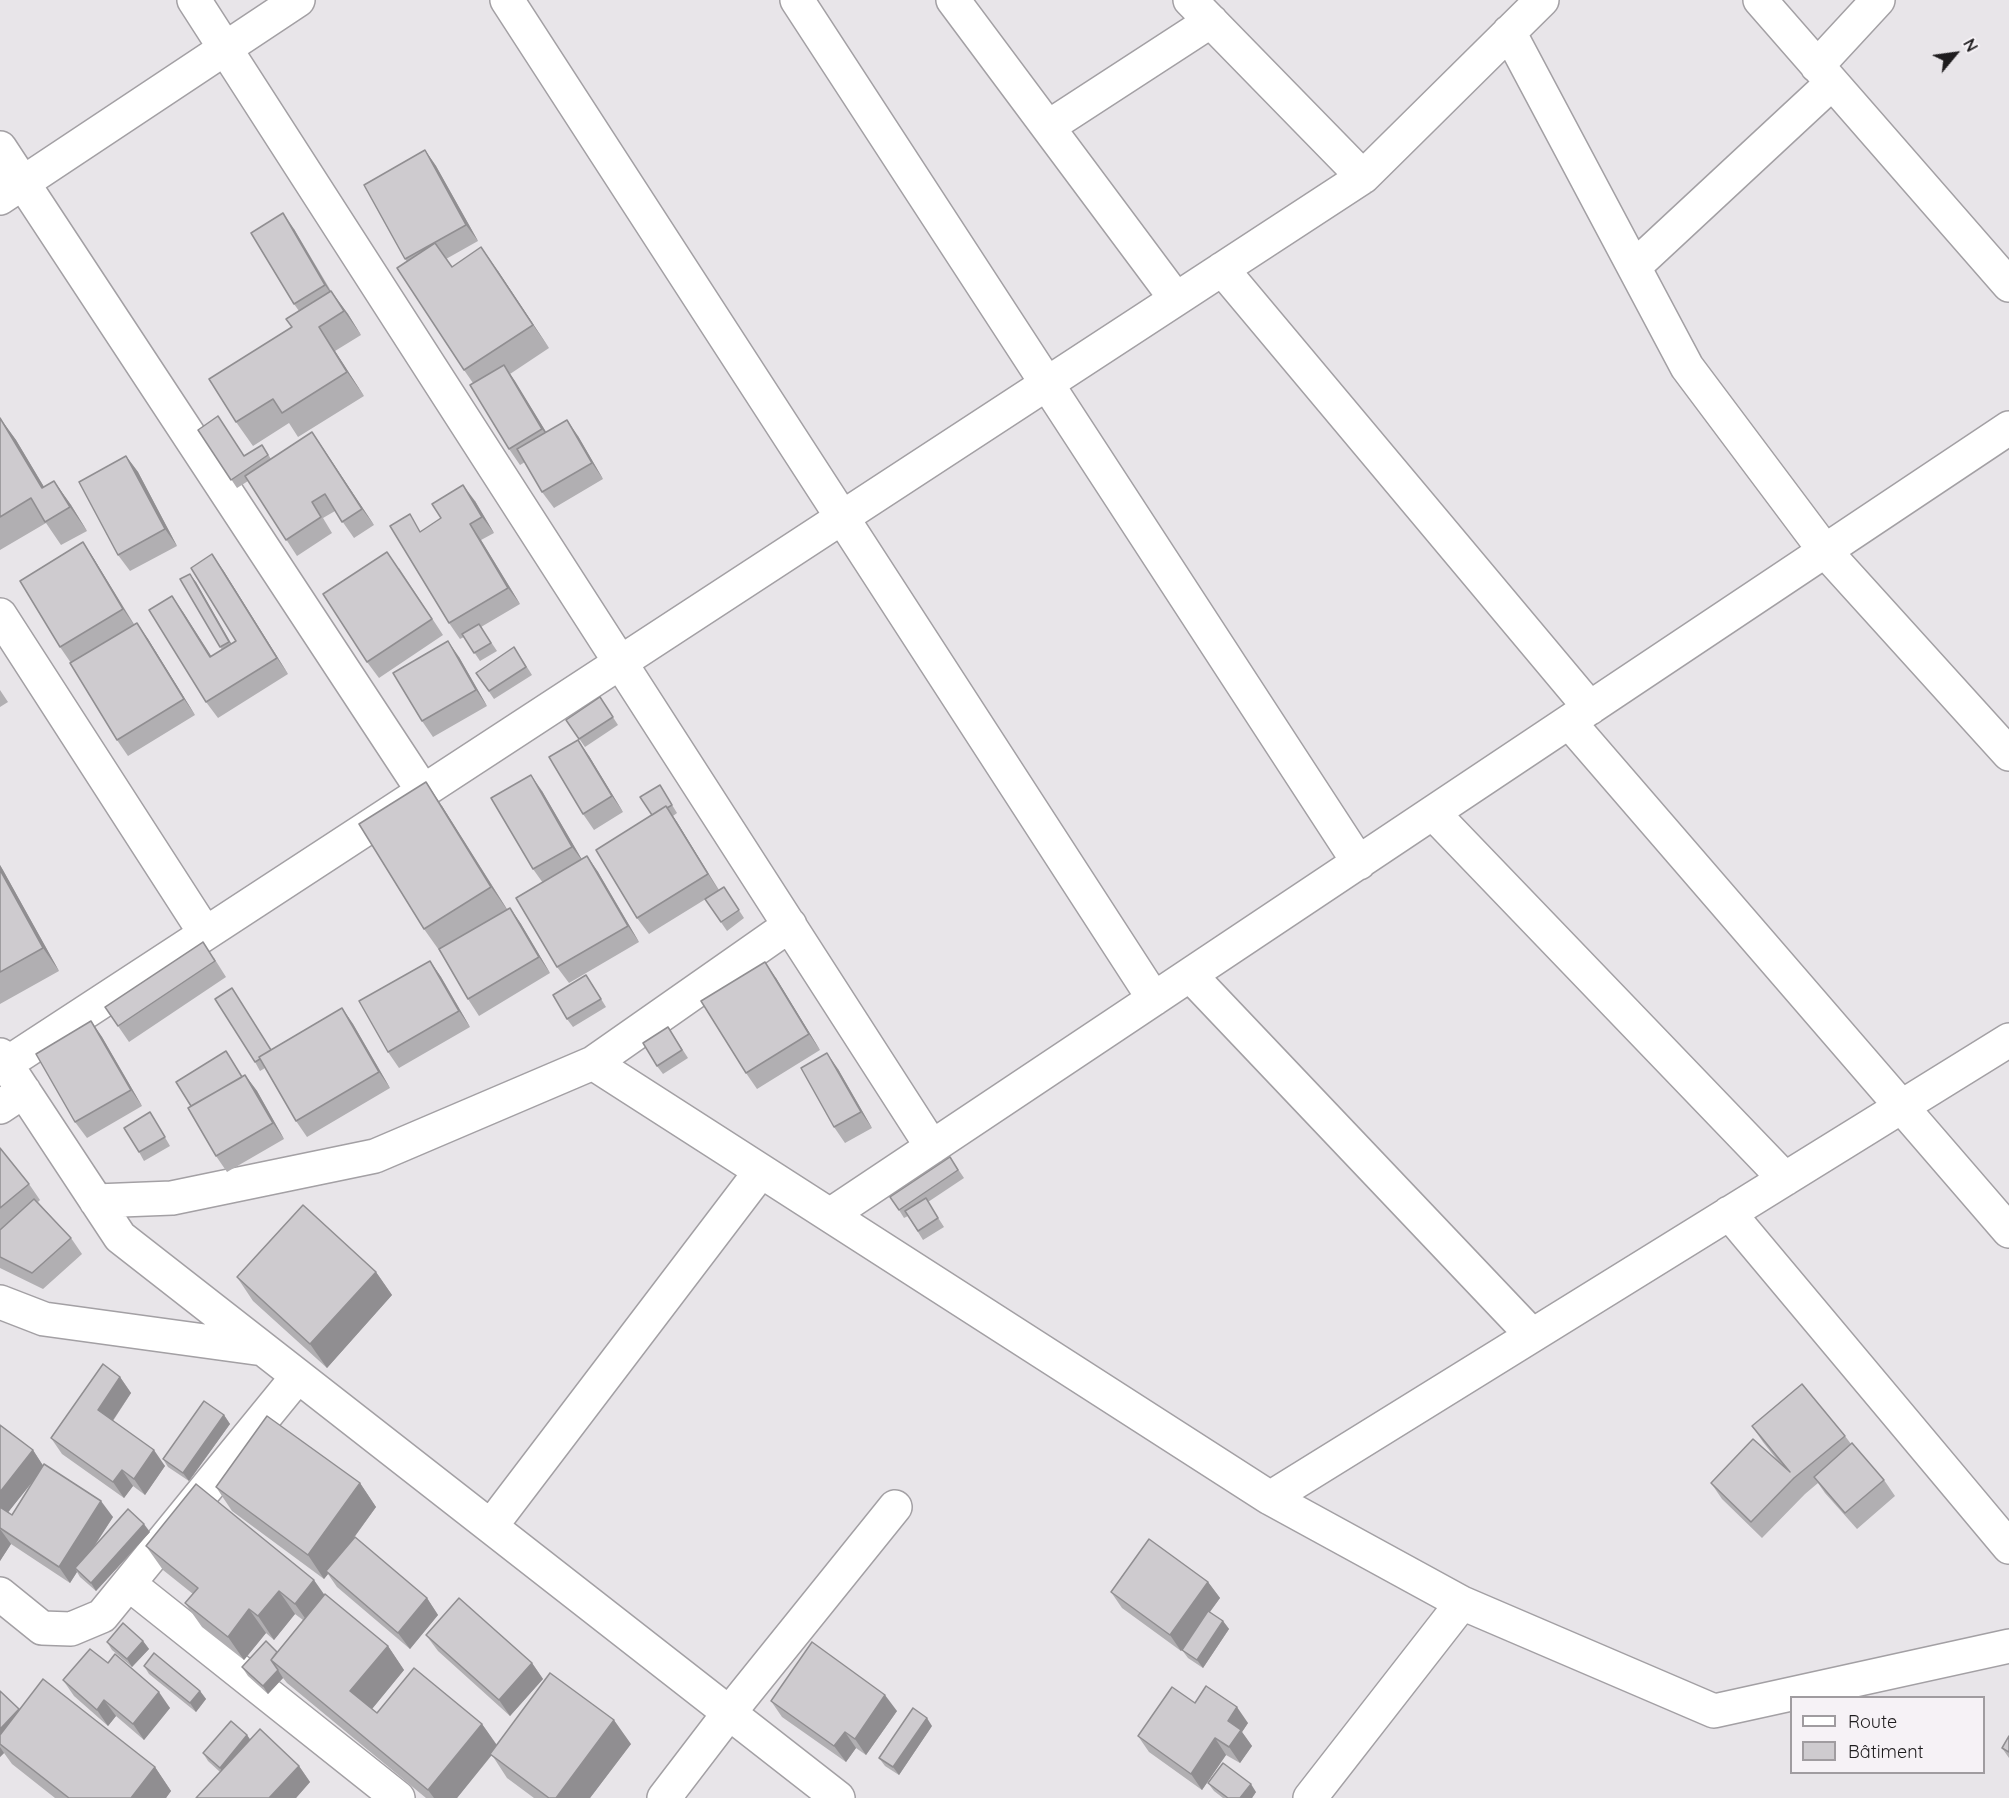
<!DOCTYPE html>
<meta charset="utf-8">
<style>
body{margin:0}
#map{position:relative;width:2009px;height:1798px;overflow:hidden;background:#e8e5e9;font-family:Quicksand,sans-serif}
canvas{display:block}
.legend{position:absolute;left:1790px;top:1696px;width:195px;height:78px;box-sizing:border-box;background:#f6f2f6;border:2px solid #a09ca0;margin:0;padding:8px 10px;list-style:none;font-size:18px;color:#1e1c1e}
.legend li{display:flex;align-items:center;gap:12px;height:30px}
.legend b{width:30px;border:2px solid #a09ca0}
.north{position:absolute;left:1925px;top:24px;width:60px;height:60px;-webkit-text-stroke:4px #f6f2f6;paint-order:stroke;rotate:61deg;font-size:16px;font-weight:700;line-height:24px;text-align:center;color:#1e1c1e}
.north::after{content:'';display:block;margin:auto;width:21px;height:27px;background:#1e1c1e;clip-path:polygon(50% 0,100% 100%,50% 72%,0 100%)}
</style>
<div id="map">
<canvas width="2009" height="1798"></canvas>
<ul class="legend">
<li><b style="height:8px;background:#fff"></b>Route</li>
<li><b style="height:16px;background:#cecbcf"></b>Bâtiment</li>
</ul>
<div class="north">N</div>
</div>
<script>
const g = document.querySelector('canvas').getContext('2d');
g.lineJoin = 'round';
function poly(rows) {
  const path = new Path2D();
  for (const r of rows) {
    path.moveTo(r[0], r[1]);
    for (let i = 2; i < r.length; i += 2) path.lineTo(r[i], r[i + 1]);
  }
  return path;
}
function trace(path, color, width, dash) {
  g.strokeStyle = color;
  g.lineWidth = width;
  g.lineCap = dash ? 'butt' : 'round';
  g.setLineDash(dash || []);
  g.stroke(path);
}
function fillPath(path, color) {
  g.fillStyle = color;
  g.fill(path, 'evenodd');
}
const minor = poly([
 [194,0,932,1147],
 [507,0,1154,999],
 [797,0,1359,863],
 [953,0,1176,299],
 [1190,0,1363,177],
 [1760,0,2009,285],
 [1509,32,1687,367,1825,551,2009,754],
 [1817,66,1878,0],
 [1048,127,1211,21],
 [0,148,423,791],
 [0,198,298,0],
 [1634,267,1832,83],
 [1222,269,1590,708],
 [0,615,205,933],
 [1569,722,2009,1231],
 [1433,813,1785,1179],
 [1190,975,1532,1335],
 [0,1055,120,1237,838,1798],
 [593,1063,1270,1498,1462,1603,1714,1711,2009,1646],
 [6,1064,1363,177,1542,0],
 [0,1107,24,1091],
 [96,1201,172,1198,375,1156,593,1063,790,925],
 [1729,1213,2009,1547],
 [830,1215,2009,428],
 [0,1302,44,1319,263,1349],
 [1270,1498,2009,1040],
 [491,1526,761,1171],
 [129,1584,398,1798],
 [0,1594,42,1628,71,1629,102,1616,298,1376],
 [664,1798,729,1713,895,1507],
 [1310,1798,1462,1603]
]);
trace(minor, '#a3a0a4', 36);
trace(minor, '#fff', 33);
fillPath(poly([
 [425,150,436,166,478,241,446,259,452,267,498,271,549,348,510,374,546,432,578,436,603,479,554,508,542,492,525,462,520,465,509,449,473,383,464,370,407,262,364,185],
 [294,229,331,291,348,314,361,335,335,351,364,396,298,437,289,423,253,446,236,422,292,327,299,311,294,304],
 [0,418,16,440,44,487,54,481,71,505,87,531,61,545,46,523,0,550],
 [198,430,245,456,262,445,271,459,312,432,374,525,354,538,335,511,323,518,332,533,297,556,248,481,237,488],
 [126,456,138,472,177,546,130,571,118,555],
 [475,501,494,533,481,540,520,604,481,627,497,651,480,661,464,637,460,639,449,623,421,531],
 [83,542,94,559,134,624,148,639,195,715,128,756,117,740,71,663,60,647],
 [399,568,443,635,379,678,367,662],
 [223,570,288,674,218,718,206,702,183,612,211,656,222,650,180,579,196,582,231,644,236,641],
 [520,656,532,675,494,699,476,673],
 [459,657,487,706,433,737,422,721],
 [0,690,8,702,0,707],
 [600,697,618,725,585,747,566,720],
 [589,756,623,812,594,830,583,814],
 [660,785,677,813,673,816,719,890,724,887,744,918,727,931,705,899,709,897,649,934,637,918,652,815],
 [542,791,582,860,587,856,598,872,639,942,569,983,557,967,543,883,533,869],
 [442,806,507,909,510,908,521,924,550,973,479,1016,468,999,441,953,424,929],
 [0,865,59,971,0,1004],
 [214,958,226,977,129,1042,118,1026],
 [430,961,441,977,470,1027,399,1068,388,1052],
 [776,978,820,1050,757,1089,746,1073],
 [592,984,606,1007,573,1027,567,1019],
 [232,988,271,1050,342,1008,353,1024,390,1088,307,1137,296,1121,265,1068,260,1071,255,1062],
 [91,1021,102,1037,142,1106,87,1138,75,1122],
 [668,1027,688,1058,663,1074,657,1066],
 [226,1051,242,1076,245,1075,257,1091,284,1139,227,1172,216,1156,191,1106],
 [838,1069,872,1128,845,1143,834,1127],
 [155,1120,170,1146,144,1161,139,1152],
 [0,1148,29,1184,40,1200,38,1202,71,1238,82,1254,43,1289,0,1268],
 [950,1157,964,1178,928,1202,944,1227,923,1240,908,1216,904,1218,899,1210],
 [376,1272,392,1295,327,1368,253,1301,237,1277],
 [120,1377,131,1393,113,1421,165,1466,145,1495,133,1486,124,1498,62,1454,51,1438],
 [224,1415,230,1424,189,1481,168,1467,163,1459],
 [0,1425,33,1450,43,1466,113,1517,92,1550,150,1532,96,1591,80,1577,77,1572,70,1583,11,1544,0,1561],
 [39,1474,12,1515,8,1512],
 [1752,1426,1845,1436,1851,1444,1884,1480,1895,1496,1857,1529,1825,1493,1818,1483,1805,1494,1762,1538,1722,1499,1711,1483,1782,1466,1763,1442],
 [360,1483,376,1507,351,1542,427,1598,438,1615,410,1649,337,1587,328,1574,324,1579,232,1511,216,1487],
 [146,1546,324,1595,388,1646,404,1670,372,1709,377,1713,482,1724,497,1745,631,1744,590,1798,534,1798,507,1778,492,1755,457,1798,426,1798,287,1683,283,1678,268,1694,248,1676,242,1667,277,1652,303,1620,295,1614,274,1640,266,1633,244,1660,202,1627,185,1603,193,1594,163,1570],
 [1208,1582,1220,1598,1210,1612,1223,1621,1229,1629,1203,1668,1188,1658,1182,1650,1188,1642,1181,1651,1122,1608,1111,1592],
 [426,1635,532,1663,543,1679,510,1716,438,1651],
 [143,1641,149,1649,132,1667,112,1650,107,1642],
 [108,1663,170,1708,144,1740,116,1716,108,1726,74,1696,63,1680],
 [144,1666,200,1691,206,1699,196,1712,149,1674],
 [0,1691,19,1710,155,1767,171,1791,166,1798,55,1798,12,1764,4,1753,0,1757],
 [771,1701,897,1711,866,1755,856,1748,846,1762,782,1717],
 [1195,1703,1248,1723,1242,1732,1252,1746,1240,1763,1226,1755,1202,1790,1149,1752,1138,1736],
 [932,1726,899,1775,885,1766,879,1758],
 [247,1735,250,1739,299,1766,310,1782,296,1798,196,1798,220,1772,208,1761,203,1753],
 [2009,1736,2009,1758,2002,1748],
 [1208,1783,1256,1792,1252,1798,1223,1798,1214,1791]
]), '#b1afb2');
fillPath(poly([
 [425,150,436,166,478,241,466,225],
 [283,213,294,229,336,301,325,285],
 [481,247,498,271,549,348,533,325],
 [331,291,348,314,361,335,344,311],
 [319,327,335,351,364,396,347,372],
 [504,365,515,381,554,445,542,429],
 [0,418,16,440,59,512,42,488],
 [567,420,578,436,603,479,592,463],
 [312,432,323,448,374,525,362,509],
 [126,456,138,472,177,546,165,529],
 [54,481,71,505,87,531,70,507],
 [463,485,475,501,494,533,482,517],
 [470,524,481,540,520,604,508,588],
 [83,542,94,559,134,625,123,609],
 [212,554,223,570,288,674,277,658],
 [190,574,196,582,235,650,229,642],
 [172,596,183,612,222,673,210,657],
 [137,623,148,639,195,715,184,699],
 [448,641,459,657,487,706,476,690],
 [578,740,589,756,623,812,612,796],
 [531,775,542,791,584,863,572,847],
 [426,782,442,806,508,911,491,887],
 [666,806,677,822,719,891,708,874],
 [587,856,598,872,639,942,628,926],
 [0,865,3,870,59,971,43,948,0,870],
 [510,908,521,924,550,973,539,957],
 [430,961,441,977,470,1027,459,1011],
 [765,962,776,978,820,1050,809,1034],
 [342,1008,353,1024,390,1088,379,1072],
 [91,1021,102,1037,142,1106,131,1090],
 [827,1053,838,1069,872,1128,861,1112],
 [245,1075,257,1091,284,1139,273,1123],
 [376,1272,392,1295,327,1368,310,1344],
 [120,1377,131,1393,109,1426,98,1410],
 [224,1415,230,1424,189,1481,183,1473],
 [33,1450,44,1467,6,1515,0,1507,0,1492],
 [154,1450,165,1466,145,1495,134,1479],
 [122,1470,133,1486,124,1498,113,1482],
 [360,1483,376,1507,328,1573,326,1571,328,1574,324,1579,308,1555],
 [101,1501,113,1517,78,1571,75,1568,77,1572,70,1583,59,1567],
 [144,1524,150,1532,96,1591,91,1583],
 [0,1529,11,1544,0,1561],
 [314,1580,331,1604,312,1628,295,1604],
 [1208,1582,1220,1598,1181,1651,1170,1635],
 [279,1591,295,1614,274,1640,258,1616],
 [427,1598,438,1615,410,1649,398,1633],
 [249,1609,266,1633,244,1660,228,1637],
 [1223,1621,1229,1629,1203,1668,1197,1660],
 [143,1641,149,1649,132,1667,127,1659],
 [388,1646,404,1670,367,1715,350,1691],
 [532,1663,543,1679,510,1716,499,1700],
 [278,1670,283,1678,268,1694,263,1686],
 [200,1691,206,1699,196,1712,190,1703],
 [159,1692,170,1708,144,1740,133,1724],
 [885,1695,897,1711,866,1755,855,1739],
 [104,1700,116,1716,108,1726,97,1710],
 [1237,1707,1248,1723,1242,1732,1252,1746,1240,1763,1229,1747,1228,1721],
 [19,1709,0,1744,0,1729],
 [927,1718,932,1726,899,1775,893,1767],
 [614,1720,631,1744,590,1798,556,1798],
 [482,1724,498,1747,457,1798,434,1798,428,1790],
 [845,1732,856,1748,846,1762,834,1746],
 [247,1735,253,1744,225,1776,220,1768],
 [1215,1738,1226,1755,1202,1790,1191,1774],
 [0,1747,4,1753,0,1757],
 [299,1766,310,1782,296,1798,269,1798],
 [155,1767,171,1791,166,1798,131,1798],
 [1251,1784,1256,1792,1252,1798,1240,1798]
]), '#908e91');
const building = poly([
 [425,150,466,225,405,259,364,185,425,150],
 [283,213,325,285,294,304,251,233,283,213],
 [435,243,452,267,481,247,533,325,464,370,397,268,435,243],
 [331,291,344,311,319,327,347,372,282,413,273,399,236,422,209,379,292,327,286,319,331,291],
 [504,365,542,429,509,449,470,385,504,365],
 [218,416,244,456,262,445,268,455,231,480,198,430,218,416],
 [0,418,42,488,54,481,70,507,45,522,31,498,0,517,0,418],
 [567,420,592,463,542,492,517,449,567,420],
 [312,432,362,509,342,522,325,494,312,502,321,517,286,540,245,476,312,432],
 [126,456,165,529,118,555,79,482,126,456],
 [463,485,482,517,470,524,508,588,449,623,390,526,410,514,420,532,441,518,432,504,463,485],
 [83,542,123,609,60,647,20,581,83,542],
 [387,552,432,619,367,662,323,594,387,552],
 [212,554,277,658,206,702,149,610,172,596,210,657,236,641,191,568,212,554],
 [190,574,229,642,220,647,180,579,190,574],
 [137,623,184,699,117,740,70,663,137,623],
 [479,624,491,643,474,653,462,634,479,624],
 [448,641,476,690,422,721,393,673,448,641],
 [514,647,526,667,489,691,476,673,514,647],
 [600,697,613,717,579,739,566,720,600,697],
 [578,740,612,796,583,814,549,757,578,740],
 [531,775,572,847,533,869,491,798,531,775],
 [426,782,491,887,424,929,359,824,426,782],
 [660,785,672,805,667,808,666,806,652,815,640,797,660,785],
 [666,806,708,874,637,918,596,850,666,806],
 [587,856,628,926,557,967,516,898,587,856],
 [0,870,43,948,0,972,0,870],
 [724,887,739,910,721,922,705,899,724,887],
 [510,908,539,957,468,999,439,949,510,908],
 [203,942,215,961,118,1026,105,1007,203,942],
 [430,961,459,1011,388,1052,359,1001,430,961],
 [765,962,809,1034,746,1073,701,1001,765,962],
 [586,975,601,999,567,1019,553,995,586,975],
 [232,988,271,1050,259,1057,260,1059,255,1062,215,999,232,988],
 [342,1008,379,1072,296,1121,259,1057,342,1008],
 [91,1021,131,1090,75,1122,36,1054,91,1021],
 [668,1027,682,1050,657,1066,643,1043,668,1027],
 [226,1051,242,1077,191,1106,176,1082,226,1051],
 [827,1053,861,1112,834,1127,801,1068,827,1053],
 [245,1075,273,1123,216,1156,188,1108,245,1075],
 [150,1112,165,1137,139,1152,124,1128,150,1112],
 [0,1148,29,1184,0,1208,0,1148],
 [950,1157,958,1170,899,1210,890,1197,950,1157],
 [926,1198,938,1218,918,1231,905,1211,926,1198],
 [34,1199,71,1238,32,1273,0,1257,0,1230,34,1199],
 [303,1205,376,1272,310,1344,237,1277,303,1205],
 [103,1364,120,1377,98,1410,154,1450,134,1479,122,1470,113,1482,51,1438,103,1364],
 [1802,1384,1845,1436,1794,1478,1751,1522,1711,1483,1753,1439,1790,1472,1752,1426,1802,1384],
 [204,1401,224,1415,183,1473,163,1459,204,1401],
 [267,1416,360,1483,308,1555,216,1487,267,1416],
 [0,1425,33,1450,0,1492,0,1425],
 [1852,1443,1884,1480,1845,1513,1814,1477,1852,1443],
 [44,1464,101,1501,59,1567,0,1528,0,1507,12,1515,44,1464],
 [196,1484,314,1580,295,1604,279,1591,258,1616,249,1609,228,1637,185,1603,198,1588,146,1546,196,1484],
 [128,1509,144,1524,91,1583,75,1568,128,1509],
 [355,1537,427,1598,398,1633,326,1571,355,1537],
 [1149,1539,1208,1582,1170,1635,1111,1592,1149,1539],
 [325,1594,388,1646,350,1691,377,1713,414,1668,482,1724,428,1790,271,1660,325,1594],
 [459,1598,532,1663,499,1700,426,1635,459,1598],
 [1208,1611,1223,1621,1197,1660,1182,1650,1208,1611],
 [123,1623,143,1641,127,1659,107,1642,123,1623],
 [266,1641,277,1652,271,1660,278,1670,263,1686,242,1667,266,1641],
 [812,1642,885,1695,855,1739,845,1732,834,1746,771,1701,812,1642],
 [90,1649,108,1663,115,1654,159,1692,133,1724,104,1700,97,1710,63,1680,90,1649],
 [154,1653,200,1691,190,1703,144,1666,154,1653],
 [550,1673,614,1720,556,1798,549,1798,490,1754,550,1673],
 [43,1679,155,1767,131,1798,69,1798,0,1744,0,1735,43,1679],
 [1206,1686,1237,1707,1228,1721,1241,1730,1229,1747,1215,1738,1191,1774,1138,1736,1172,1687,1195,1703,1206,1686],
 [0,1691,19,1709,0,1729,0,1691],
 [913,1708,927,1718,893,1767,879,1758,913,1708],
 [231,1721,247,1735,220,1768,203,1753,231,1721],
 [260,1729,299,1766,269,1798,196,1798,260,1729],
 [2009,1736,2009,1752,2002,1748,2009,1736],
 [1223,1763,1251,1784,1240,1798,1228,1798,1208,1783,1223,1763]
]);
fillPath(building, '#cecbcf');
trace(building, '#908e91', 1.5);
</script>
